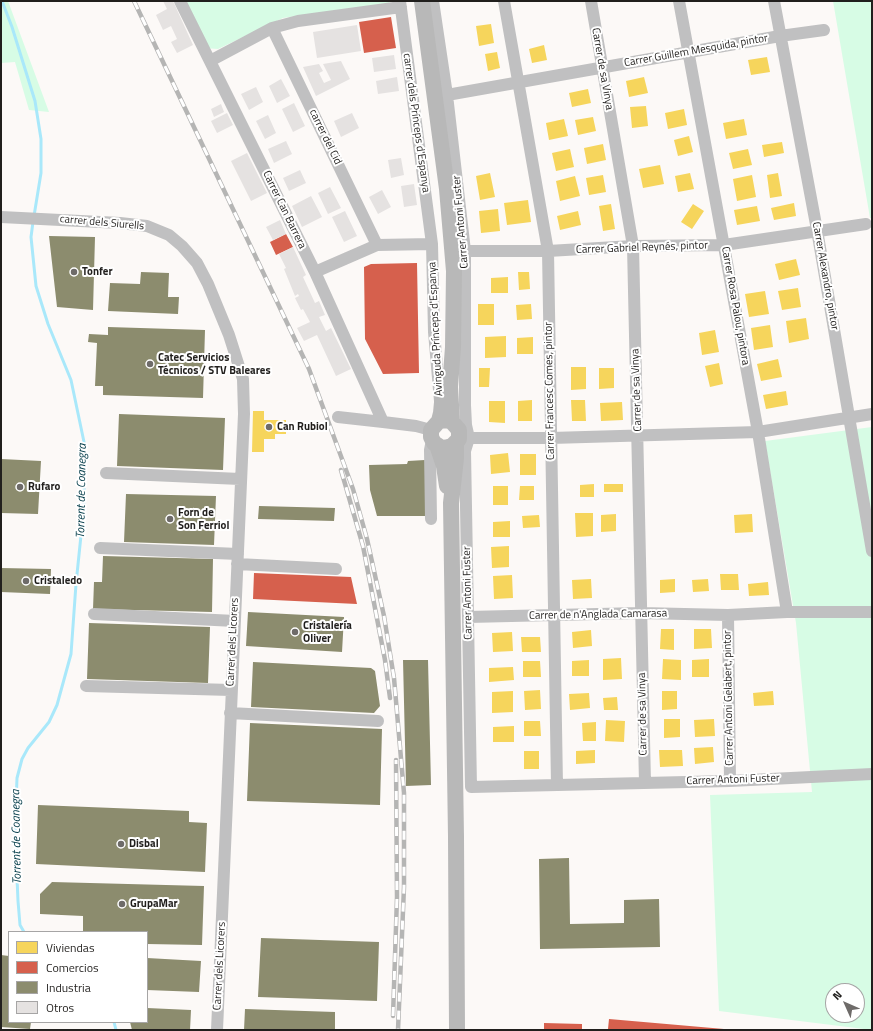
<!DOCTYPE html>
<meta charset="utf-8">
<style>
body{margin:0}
#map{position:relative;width:873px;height:1031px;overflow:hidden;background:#fcf9f7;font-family:"Titillium Web",sans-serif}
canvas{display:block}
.frame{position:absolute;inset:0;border:2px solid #211f1d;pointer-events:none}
.legend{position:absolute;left:8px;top:931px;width:140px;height:92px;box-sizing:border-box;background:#fff;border:1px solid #a6a5a5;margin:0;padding:5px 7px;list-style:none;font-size:12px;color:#211f1d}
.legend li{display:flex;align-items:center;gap:8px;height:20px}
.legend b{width:20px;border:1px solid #a6a5a5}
.north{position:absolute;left:825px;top:983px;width:40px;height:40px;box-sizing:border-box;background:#fff;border:1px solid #a6a5a5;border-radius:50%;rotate:315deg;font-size:11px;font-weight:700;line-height:16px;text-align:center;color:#211f1d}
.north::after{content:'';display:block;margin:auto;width:14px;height:18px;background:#6e6b69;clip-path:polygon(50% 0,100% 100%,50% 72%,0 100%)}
</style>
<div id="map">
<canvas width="873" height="1031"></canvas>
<div class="frame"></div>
<ul class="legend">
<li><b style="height:11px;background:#f6d55c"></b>Viviendas</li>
<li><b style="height:11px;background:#d6604d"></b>Comercios</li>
<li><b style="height:11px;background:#8c8c6e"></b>Industria</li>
<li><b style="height:11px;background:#e5e2e1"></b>Otros</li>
</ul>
<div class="north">N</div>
</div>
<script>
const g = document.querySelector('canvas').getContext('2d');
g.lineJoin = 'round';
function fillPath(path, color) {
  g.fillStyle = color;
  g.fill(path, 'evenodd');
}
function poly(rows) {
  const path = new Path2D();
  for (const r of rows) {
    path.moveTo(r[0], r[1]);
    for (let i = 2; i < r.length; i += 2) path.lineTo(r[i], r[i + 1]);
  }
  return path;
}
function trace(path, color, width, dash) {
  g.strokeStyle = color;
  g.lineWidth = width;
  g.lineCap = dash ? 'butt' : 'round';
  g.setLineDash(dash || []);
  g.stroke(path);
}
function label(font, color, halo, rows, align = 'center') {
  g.font = font + ' "Titillium Web",sans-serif';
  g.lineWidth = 4;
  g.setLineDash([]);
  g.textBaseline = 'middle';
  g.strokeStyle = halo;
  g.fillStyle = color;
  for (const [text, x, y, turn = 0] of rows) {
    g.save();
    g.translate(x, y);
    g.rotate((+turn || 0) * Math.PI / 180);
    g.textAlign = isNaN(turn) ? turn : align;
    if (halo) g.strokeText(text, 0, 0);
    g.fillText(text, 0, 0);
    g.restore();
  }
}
fillPath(poly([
 [1,1,8,1,49,112,29,110,15,62,1,63],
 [180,1,391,1,389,3,283,18,218,49,204,48],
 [833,1,872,1,872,218,870,218],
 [872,427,872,1030,719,1011,710,795,812,792,796,623,765,441],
 [833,991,857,991,857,1015,833,1015]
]), '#d7fce5');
fillPath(poly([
 [491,24,494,43,479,46,476,26],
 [544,45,547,60,532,63,529,49],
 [497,52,500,68,488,71,485,54],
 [767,57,770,72,751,75,748,60],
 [644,77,648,93,629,97,626,81],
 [588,89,591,103,572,107,569,93],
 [646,106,648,126,632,128,630,107],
 [684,109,687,125,668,129,665,113],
 [593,117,596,131,578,135,575,120],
 [564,119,568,136,549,140,546,123],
 [744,119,747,135,726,139,723,123],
 [689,136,693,152,678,156,674,140],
 [782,142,784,153,764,157,762,145],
 [603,144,606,160,587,164,584,148],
 [570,149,574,167,556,171,552,153],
 [748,149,752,165,733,169,729,153],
 [660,165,664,184,643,188,639,169],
 [490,173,495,197,480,200,476,176],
 [690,173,694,189,678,192,675,176],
 [778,173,782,196,770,198,767,175],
 [603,175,606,192,589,195,586,178],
 [752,175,756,197,737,201,733,179],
 [575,176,580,196,560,201,556,181],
 [528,200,531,222,507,225,504,203],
 [794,203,796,216,774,220,771,208],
 [611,204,615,229,603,231,599,206],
 [693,204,704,211,692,229,681,222],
 [757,206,760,221,737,225,734,210],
 [498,209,500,231,481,233,479,211],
 [578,211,581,225,560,230,557,216],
 [796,259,800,275,779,280,775,264],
 [518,272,529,272,530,289,519,290],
 [508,277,508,293,491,293,491,278],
 [798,288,801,307,782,310,778,291],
 [765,291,769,314,749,317,745,294],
 [478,304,494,304,494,325,478,325],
 [531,304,532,319,517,320,516,305],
 [806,318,809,339,789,343,786,321],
 [770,325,773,347,754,350,751,328],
 [715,330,719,352,702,355,699,333],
 [506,336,506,357,485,358,485,337],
 [533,337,533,354,517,354,517,338],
 [778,359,782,377,761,381,757,364],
 [719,363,723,384,710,387,705,366],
 [571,367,586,367,586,389,571,390],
 [479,368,490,368,489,387,479,387],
 [599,368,614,368,614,388,599,389],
 [786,391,788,405,766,409,763,395],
 [532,400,532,421,518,421,518,401],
 [571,400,585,400,586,421,572,421],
 [489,401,505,401,505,423,489,422],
 [622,402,623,420,601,421,600,403],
 [253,411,264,411,264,420,286,420,286,434,275,434,275,439,264,439,264,452,252,452],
 [508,453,510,472,491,474,490,455],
 [520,454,536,454,536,475,520,475],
 [594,484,594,497,580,497,580,485],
 [604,484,623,484,623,492,604,492],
 [493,486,508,486,508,505,493,505],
 [520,486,534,486,534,500,519,500],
 [575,513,593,513,593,536,576,537],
 [616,514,616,531,601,532,601,515],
 [752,514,753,532,735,533,734,515],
 [539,515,540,527,523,528,522,516],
 [510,521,510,537,493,537,493,522],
 [509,546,509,567,492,568,491,547],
 [720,574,738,574,739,590,721,590],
 [512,575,513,598,494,599,493,576],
 [591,579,592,598,573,599,572,580],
 [675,579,675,592,660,593,660,580],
 [708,579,709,591,693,592,692,580],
 [768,582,769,595,749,596,748,584],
 [661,629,674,629,674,650,660,649],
 [694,629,711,629,712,648,694,649],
 [591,630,592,646,573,648,572,632],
 [512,632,513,651,493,652,492,633],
 [521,637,540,637,541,652,522,652],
 [621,658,622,679,603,680,603,659],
 [663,659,681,660,681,680,662,679],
 [709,659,709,677,692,677,692,660],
 [589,660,589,676,572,676,572,661],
 [523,661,540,661,541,677,523,677],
 [513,667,514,680,489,682,489,668],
 [540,690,541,709,525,710,524,691],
 [513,691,513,712,492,713,492,692],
 [662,691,677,691,677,709,662,710],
 [773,691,774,705,754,706,753,693],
 [589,693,590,708,570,710,569,694],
 [617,697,618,710,604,710,603,698],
 [664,719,680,719,680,737,664,738],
 [714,719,715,736,695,737,694,720],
 [606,720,625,721,624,742,605,741],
 [524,721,540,721,541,736,524,736],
 [596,722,596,741,583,741,582,723],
 [514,726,514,742,493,742,493,727],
 [713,747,714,762,695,764,694,748],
 [595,750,595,763,576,764,576,751],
 [659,750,682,750,683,766,660,767],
 [524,751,539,751,539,769,524,769]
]), '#f6d55c');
fillPath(poly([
 [391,17,396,48,364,53,359,22],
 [286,234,293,247,276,255,270,242],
 [417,263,419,373,383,374,365,339,364,267,371,264],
 [254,573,351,577,357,604,253,599],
 [609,1019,724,1029,724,1030,625,1030,608,1029],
 [544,1023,582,1024,582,1030,544,1030]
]), '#d6604d');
fillPath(poly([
 [49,236,95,237,93,310,57,307],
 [141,272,169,273,168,297,179,297,178,314,108,311,110,283,140,284],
 [108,327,205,330,203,398,103,395,103,386,95,386,97,343,88,342,89,334,108,335],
 [119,414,225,418,223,470,117,466],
 [1,459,41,461,38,514,1,513],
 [425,460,426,516,377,516,370,490,369,465,407,464,408,461],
 [126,494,216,496,214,545,124,542],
 [259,506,335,508,334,521,258,519],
 [103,556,213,559,212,612,93,609,94,582,102,582],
 [1,568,51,569,50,594,1,592],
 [248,612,344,617,342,652,246,646],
 [89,623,210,627,208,683,87,679],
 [403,660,428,660,431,785,406,786],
 [253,662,371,668,375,671,380,706,374,713,251,707],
 [250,723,382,729,380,805,247,801],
 [38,805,189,811,189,822,207,823,205,872,36,864],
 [569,858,570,924,624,923,624,900,659,899,660,947,540,949,539,859],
 [52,882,204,886,202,945,147,944,147,932,83,931,83,916,40,914,40,894],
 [261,938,379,942,377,1001,258,997],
 [1,955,9,956,9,1022,31,1022,30,1029,1,1027],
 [147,958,201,961,199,992,147,990],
 [147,1008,191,1010,190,1030,132,1030,130,1022,147,1022],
 [245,1009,335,1012,335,1030,244,1030]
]), '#8c8c6e');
trace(poly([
 [2,1,12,27,35,101,41,139,41,173,34,216],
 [24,932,20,925,18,901,15,830,17,778,22,759,28,748,49,722,57,705,71,654,76,584,84,506,84,442,71,380,48,324,36,286,31,237,33,222],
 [114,1022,116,1030]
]), '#a9e8fa', 3);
fillPath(poly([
 [163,1,173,1,193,45,177,53,171,42,177,39,171,26,163,30,156,15,167,9],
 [357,25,361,51,317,58,313,32],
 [394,55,396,69,374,72,372,58],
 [341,61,350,79,316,96,303,67,319,64,323,71,319,73,324,83,331,80,323,64],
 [397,77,399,91,378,94,376,81],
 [281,79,290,96,277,103,269,86],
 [256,87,263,102,249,110,241,94],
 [294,103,305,126,293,132,282,109],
 [221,104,224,112,214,117,211,109],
 [227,113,233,125,217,133,211,121],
 [352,113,359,128,341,137,334,121],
 [268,115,276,133,265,139,256,121],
 [286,141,292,154,274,163,268,149],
 [247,153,267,193,251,201,231,161],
 [401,158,404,175,391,178,388,160],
 [300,170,306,183,289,191,283,178],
 [414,184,417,205,404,207,401,186],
 [330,187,341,208,328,214,318,193],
 [382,190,391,207,378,214,369,197],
 [311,196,322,217,302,227,292,206],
 [345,211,357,236,344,242,332,217],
 [280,220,286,234,273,240,266,227],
 [293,247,306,275,303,277,315,303,319,301,325,315,319,317,326,331,331,328,351,369,336,376,317,335,304,341,297,328,310,322,303,309,301,310,295,298,299,296,298,294,295,296,284,269,286,268,279,254]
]), '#e5e2e1');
trace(poly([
 [180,1,315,272,383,422],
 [400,1,432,244,434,332,440,401],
 [433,1,447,95,465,251,465,405,466,425,469,438,465,451,471,787,730,781,872,774],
 [504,1,548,251,557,785],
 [591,1,633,246,645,783],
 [679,1,758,432,787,612],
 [774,1,817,230,872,551],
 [272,28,377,245],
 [210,61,272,28,298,21,401,7],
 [447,95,780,36,824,30],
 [1,217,120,223,147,226,169,235,182,246,197,263,208,284,229,335,243,379,244,414,217,1030],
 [465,251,548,251,633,246,724,245,866,224],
 [315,272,377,245,432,244],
 [338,417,383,422,416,426,431,430],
 [469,438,551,438,758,432,872,414],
 [106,473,240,479],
 [431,519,430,450,432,440],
 [100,548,238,554],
 [237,564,336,569],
 [94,614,235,621],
 [728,615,730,781],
 [468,617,641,613,728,615,787,612,872,612],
 [86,686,231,690],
 [230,713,378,721]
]), '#c0c0c1', 12);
trace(poly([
 [422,1,447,189,454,271,453,347,450,387,452,422],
 [439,421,447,420,452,422,459,430,459,439,452,446,445,448,440,447,434,443,431,437,431,430,439,421,441,413,443,392],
 [456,443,456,458,451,503,456,837,457,1030],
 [437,445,444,466,447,486]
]), '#b8b8b8', 16);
const rail = poly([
 [134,1,309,369,353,489,367,539,384,616,394,678,404,793,404,887,398,1030],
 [341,470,363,546,385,660,390,698],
 [393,1016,397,897,396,760]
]);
trace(rail, '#b5b5b4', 4.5);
trace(rail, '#fff', 3, [9]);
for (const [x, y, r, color] of [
 [74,272,4,"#6e6b69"],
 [150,364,4,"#6e6b69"],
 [269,427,4,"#6e6b69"],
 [20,487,4,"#6e6b69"],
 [170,519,4,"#6e6b69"],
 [26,581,4,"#6e6b69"],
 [295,632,4,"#6e6b69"],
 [121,844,4,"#6e6b69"],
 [122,904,4,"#6e6b69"]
]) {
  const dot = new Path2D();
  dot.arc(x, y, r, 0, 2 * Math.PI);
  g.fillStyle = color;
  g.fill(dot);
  trace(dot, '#fff', 1.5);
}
label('11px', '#211f1d', '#fff', [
 ["Carrer Guillem Mesquida, pintor",696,51,-10],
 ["Carrer de sa Vinya",602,69,80],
 ["carrer dels Prínceps d'Espanya",416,123,82],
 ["carrer del Cid",325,137,64],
 ["Carrer Can Barrera",284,210,64],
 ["Carrer Antoni Fuster",461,222,-95],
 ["carrer dels Siurells",102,223,5],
 ["Carrer Gabriel Reynés, pintor",642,248,-2],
 ["Carrer Alexandro, pintor",825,276,80],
 ["Carrer Rosa Palou, pintora",735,306,80],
 ["Avinguda Prínceps d'Espanya",436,329,-93],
 ["Carrer de sa Vinya",637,390,-92],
 ["Carrer Francesc Comes, pintor",550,391,-91],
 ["Carrer Antoni Fuster",468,593,-91],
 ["Carrer de n'Anglada Camarasa",598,615,-1],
 ["Carrer dels Licorers",233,642,-87],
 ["Carrer Antoni Gelabert, pintor",729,698,-91],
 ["Carrer de sa Vinya",643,714,-91],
 ["Carrer Antoni Fuster",733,780,-2],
 ["Carrer dels Licorers",220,966,-87]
]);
label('bold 11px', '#211f1d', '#fff', [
 ["Tonfer",82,272],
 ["Catec Servicios",158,358],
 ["Técnicos / STV Baleares",158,371],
 ["Can Rubiol",277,427],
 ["Rufaro",28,487],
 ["Forn de",178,513],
 ["Son Ferriol",178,526],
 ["Cristaledo",34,581],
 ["Cristalería",303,626],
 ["Oliver",303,639],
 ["Disbal",129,844],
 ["GrupaMar",130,904]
], 'left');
label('italic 12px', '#003a47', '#fff', [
 ["Torrent de Coanegra",82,491,-89],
 ["Torrent de Coanegra",17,837,-91]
]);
</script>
